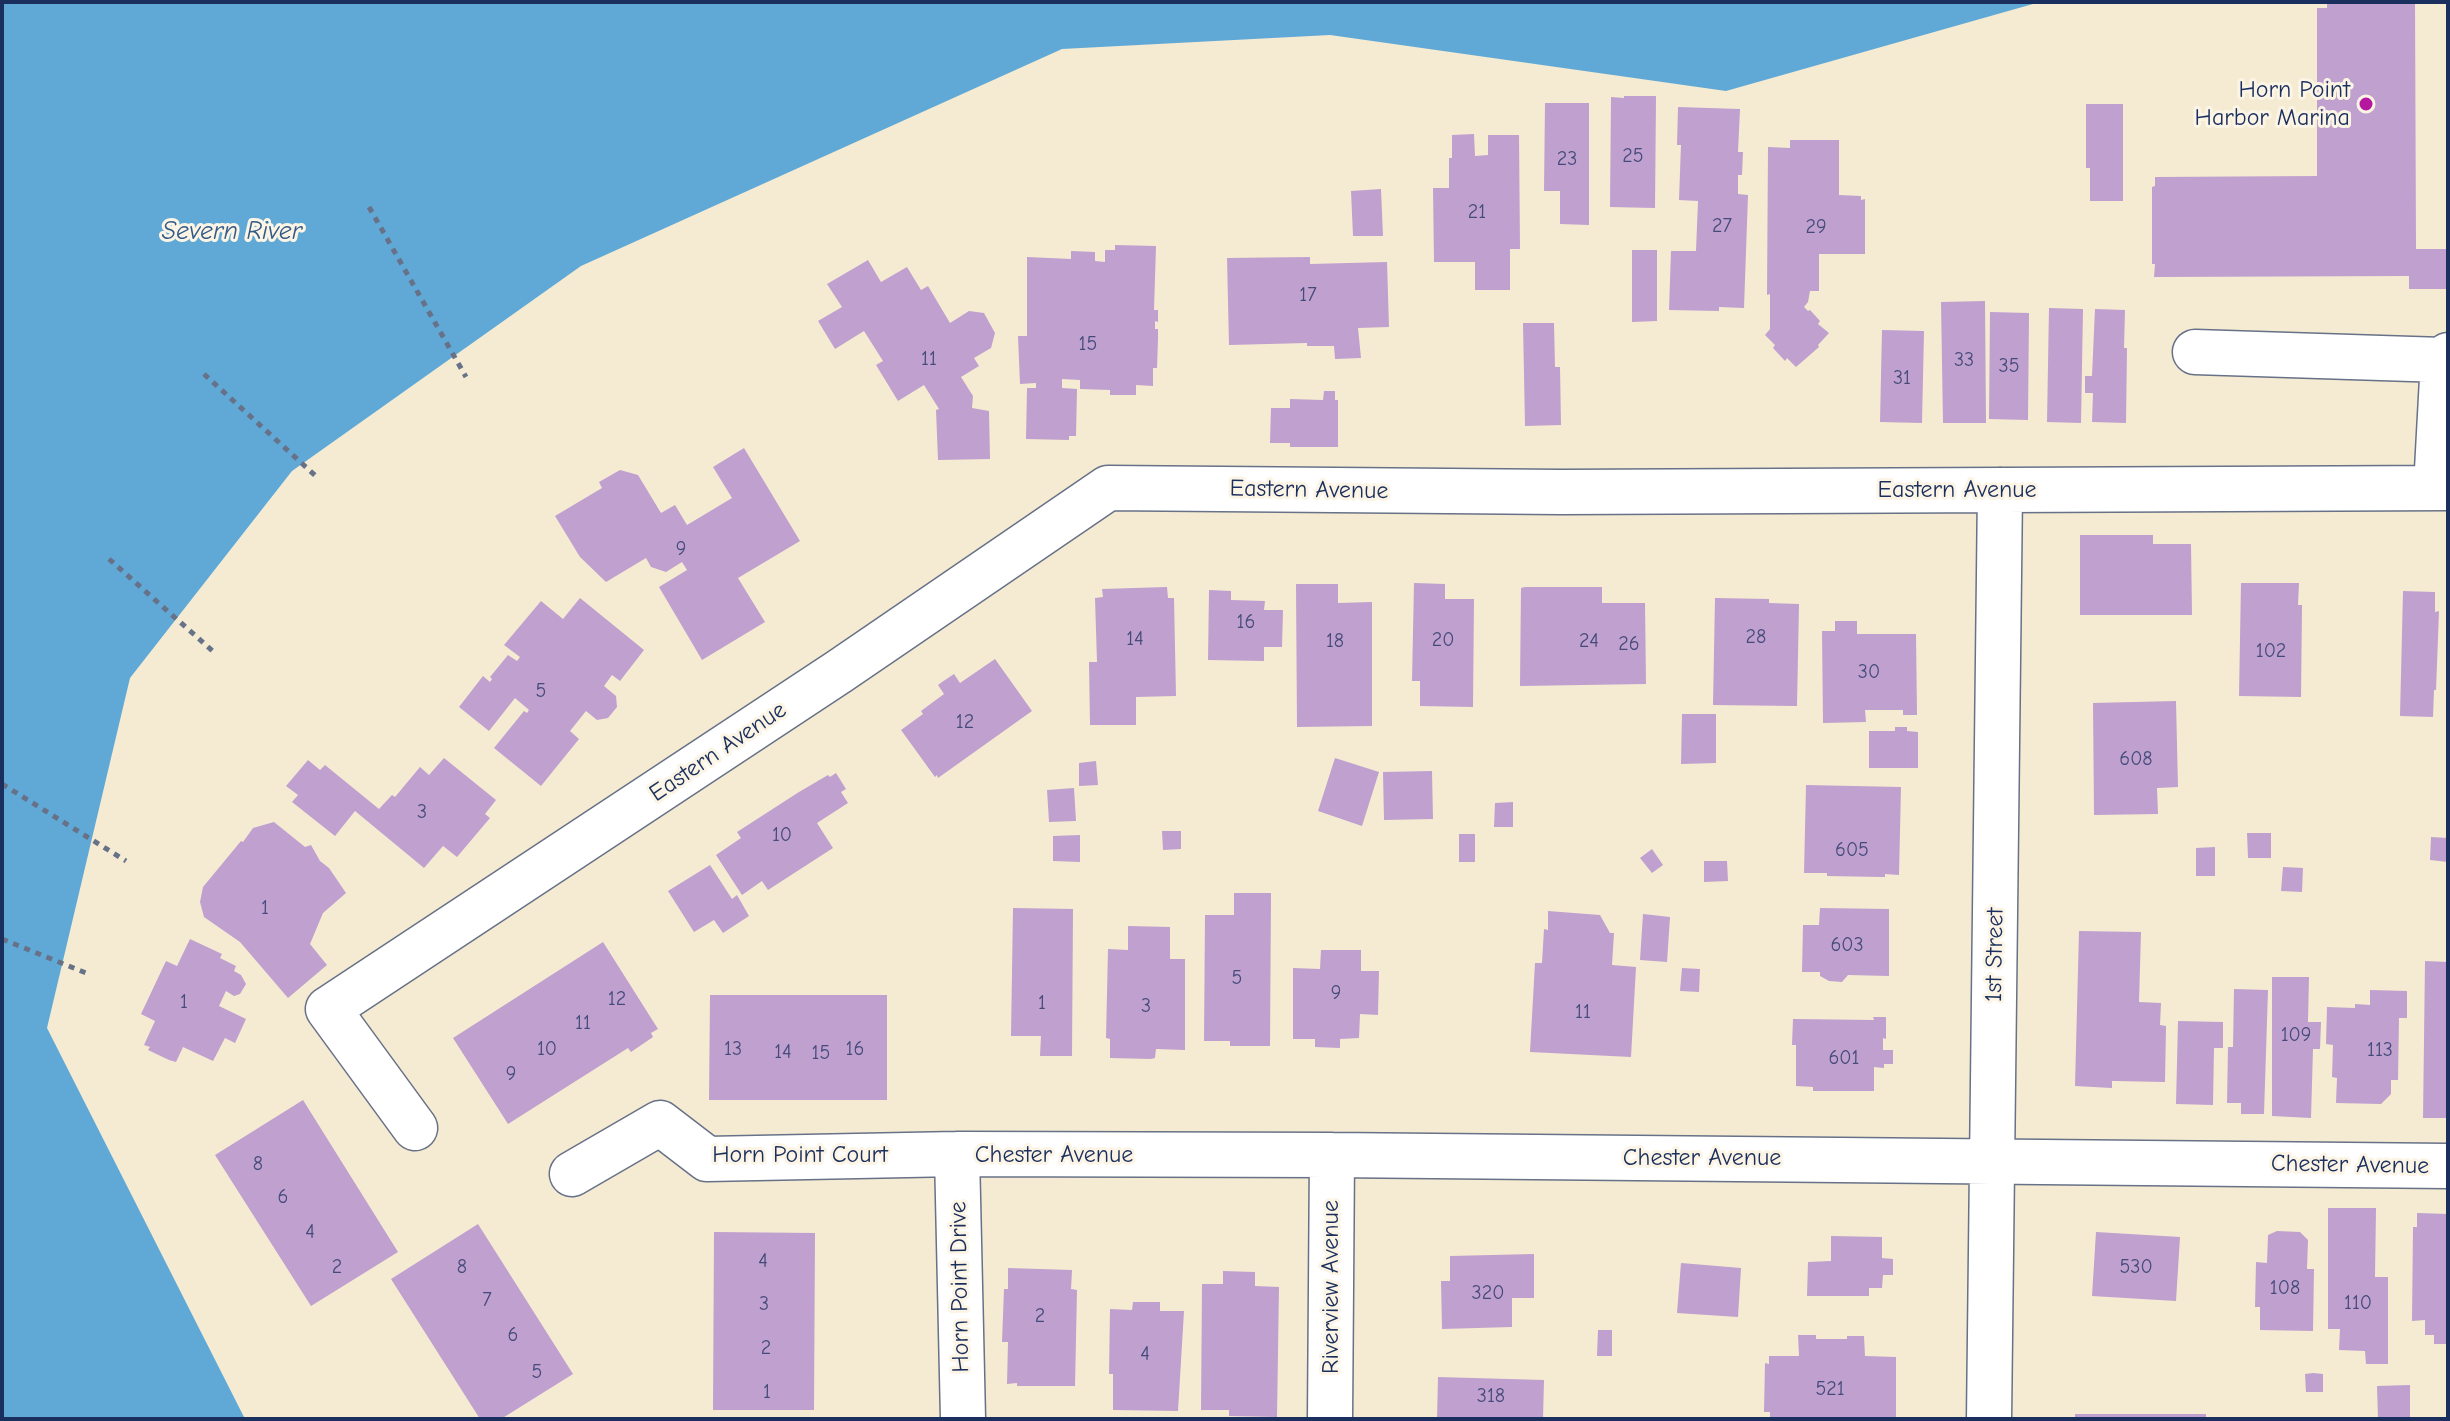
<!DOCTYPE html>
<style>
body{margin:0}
#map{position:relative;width:2450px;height:1421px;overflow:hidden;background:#f5ebd2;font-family:"Comic Neue",sans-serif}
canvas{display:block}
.frame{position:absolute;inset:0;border:4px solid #1b2f5e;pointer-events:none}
</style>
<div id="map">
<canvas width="2450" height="1421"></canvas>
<div class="frame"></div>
</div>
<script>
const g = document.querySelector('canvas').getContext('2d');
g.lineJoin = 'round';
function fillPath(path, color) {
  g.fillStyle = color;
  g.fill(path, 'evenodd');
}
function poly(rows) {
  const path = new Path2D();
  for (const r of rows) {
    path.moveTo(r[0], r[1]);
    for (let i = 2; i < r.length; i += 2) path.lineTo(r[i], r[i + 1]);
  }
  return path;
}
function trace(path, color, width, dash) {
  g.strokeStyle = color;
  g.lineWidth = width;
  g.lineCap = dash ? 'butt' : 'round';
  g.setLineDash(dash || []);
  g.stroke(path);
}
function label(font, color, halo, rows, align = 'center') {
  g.font = font + ' "Comic Neue",sans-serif';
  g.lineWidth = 6;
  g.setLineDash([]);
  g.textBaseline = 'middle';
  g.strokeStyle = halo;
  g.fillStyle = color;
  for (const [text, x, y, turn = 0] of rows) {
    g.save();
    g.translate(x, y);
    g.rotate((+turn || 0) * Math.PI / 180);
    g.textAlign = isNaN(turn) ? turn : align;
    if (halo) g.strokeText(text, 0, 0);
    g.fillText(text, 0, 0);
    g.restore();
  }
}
fillPath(poly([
 [2,2,2040,2,1726,91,1330,35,1062,49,581,266,292,471,130,678,47,1028,245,1419,2,1419]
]), '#60a9d7');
fillPath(poly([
 [2327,2,2415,2,2416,249,2448,249,2448,289,2409,289,2409,276,2154,277,2155,264,2152,264,2152,187,2155,186,2155,177,2317,176,2317,8,2327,8],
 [1624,96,1656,96,1655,208,1610,207,1611,97,1624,98],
 [1545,103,1589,103,1589,225,1560,224,1560,191,1544,191],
 [2086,104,2123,104,2123,201,2090,201,2090,168,2086,168],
 [1678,107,1740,109,1738,152,1743,152,1742,175,1738,175,1738,194,1748,195,1744,308,1719,307,1719,311,1669,310,1671,251,1696,251,1698,201,1679,200,1681,145,1677,145],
 [1474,134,1475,156,1488,155,1488,135,1519,135,1520,249,1510,249,1510,290,1475,290,1475,262,1434,262,1433,188,1449,188,1449,158,1452,158,1452,135],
 [1790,140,1839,140,1839,195,1861,196,1861,200,1865,199,1865,254,1819,254,1819,291,1810,291,1808,302,1804,307,1808,311,1810,310,1820,321,1818,324,1829,333,1818,345,1819,347,1796,367,1787,358,1785,361,1773,348,1775,345,1765,335,1770,329,1770,294,1767,295,1768,147,1790,148],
 [1381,189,1383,236,1353,236,1351,191],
 [1115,245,1156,246,1154,310,1158,310,1158,322,1155,321,1155,329,1158,329,1158,339,1157,368,1153,368,1153,386,1136,385,1136,395,1110,395,1110,390,1080,389,1080,380,1062,379,1062,388,1077,389,1076,436,1069,436,1069,440,1026,439,1027,388,1036,388,1036,383,1020,384,1018,336,1027,336,1027,257,1071,259,1071,251,1095,252,1095,261,1105,262,1105,250,1115,250],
 [1632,250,1657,250,1657,321,1632,322],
 [1310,257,1310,264,1387,262,1389,327,1358,328,1361,358,1335,359,1334,346,1307,346,1307,343,1229,345,1227,258],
 [868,260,881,282,907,267,921,290,928,286,950,323,969,311,984,313,995,333,991,348,974,358,979,366,961,377,973,396,972,408,989,411,990,459,938,460,936,410,939,409,924,385,898,401,876,365,883,361,864,331,835,349,818,321,842,307,827,284],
 [1985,301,1986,423,1943,423,1941,302],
 [2049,308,2083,309,2081,423,2047,422],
 [2095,309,2125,310,2124,348,2127,348,2126,423,2092,422,2093,393,2085,393,2085,376,2092,376],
 [1990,312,2029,313,2028,420,1989,419],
 [1523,323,1554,323,1555,367,1560,367,1561,425,1525,426],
 [1882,330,1924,331,1922,423,1880,422],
 [1324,391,1335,391,1335,400,1338,400,1338,447,1290,447,1290,443,1270,443,1271,408,1290,408,1290,399,1323,400],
 [744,448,800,541,738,578,765,622,702,660,659,587,687,570,682,562,666,572,651,567,646,558,606,582,580,557,555,516,602,488,599,482,620,470,638,475,661,513,675,505,687,525,732,498,713,467],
 [2080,535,2153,535,2153,544,2191,544,2192,615,2080,615],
 [1414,583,1445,584,1445,599,1474,599,1473,707,1420,706,1420,681,1412,681],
 [2241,583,2299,583,2298,605,2302,605,2301,697,2239,696],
 [1296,584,1338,584,1338,603,1372,602,1372,726,1297,727],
 [1167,587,1168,598,1174,598,1176,696,1136,697,1136,725,1090,725,1089,662,1097,662,1095,598,1103,597,1102,589],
 [1525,587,1602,587,1602,603,1645,603,1646,684,1520,686,1521,588],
 [1209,590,1231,591,1231,600,1265,601,1264,610,1283,610,1282,647,1264,647,1264,661,1208,660],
 [2403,591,2435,592,2435,612,2439,611,2436,690,2434,690,2433,717,2400,716],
 [580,598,644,650,620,681,612,675,604,686,616,696,617,707,608,718,597,720,586,711,570,731,579,739,541,786,494,748,524,711,527,713,529,710,515,698,489,731,459,707,483,676,490,682,492,679,490,677,508,655,517,661,520,657,504,645,541,601,563,619],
 [1715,598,1769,599,1769,603,1799,604,1797,706,1713,705],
 [1835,621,1857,621,1857,634,1916,634,1917,715,1903,715,1903,710,1865,710,1866,722,1823,723,1822,631,1835,631],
 [995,659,1032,711,938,778,937,775,935,777,901,730,923,714,921,711,944,694,938,685,942,682,954,674,960,683],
 [2176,701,2178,787,2157,788,2158,814,2094,815,2093,703],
 [1682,714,1716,714,1716,763,1681,764],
 [1895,727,1907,727,1907,731,1918,732,1918,768,1869,768,1869,731,1895,731],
 [444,758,496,800,485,814,490,818,457,857,443,846,424,868,355,811,335,836,292,802,298,795,286,786,308,760,320,770,325,765,379,809,392,795,395,797,420,767,429,775],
 [1335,758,1379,772,1362,826,1318,811],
 [1096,761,1098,785,1079,786,1079,763],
 [1432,771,1433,819,1384,820,1383,772],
 [836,773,846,789,841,792,848,803,817,823,833,848,768,890,762,881,742,895,716,855,741,838,737,832,799,792,828,775,830,777],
 [1806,785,1901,787,1899,875,1885,874,1885,877,1882,877,1827,876,1827,873,1804,873],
 [1074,788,1076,821,1049,822,1047,790],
 [1513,802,1513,827,1494,827,1495,803],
 [274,822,305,847,311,845,320,861,329,868,346,893,323,913,310,944,327,965,288,998,240,942,204,917,200,902,203,887,241,841,243,842,253,828],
 [1162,831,1181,831,1181,849,1163,850],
 [2247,833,2271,833,2271,858,2248,858],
 [1459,834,1475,834,1475,862,1459,862],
 [1080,835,1080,862,1053,861,1053,836],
 [2431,837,2448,838,2448,862,2430,860],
 [2215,847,2215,876,2196,876,2196,848],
 [1652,849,1663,865,1652,873,1640,858],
 [1704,861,1727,861,1728,881,1704,882],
 [710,865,732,899,737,895,749,916,723,933,714,920,694,932,668,891],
 [2283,867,2303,868,2302,892,2281,891],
 [1234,893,1271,893,1270,1046,1230,1046,1230,1041,1204,1041,1205,915,1234,915],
 [1013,908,1073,909,1072,1056,1040,1056,1041,1036,1011,1036],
 [1820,908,1889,909,1889,976,1848,975,1842,982,1829,981,1820,976,1820,972,1802,972,1803,925,1819,925],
 [1548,911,1600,915,1610,933,1614,933,1612,965,1636,967,1631,1057,1530,1052,1535,963,1542,963,1544,929,1548,930],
 [1643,914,1670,917,1667,962,1640,960],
 [1128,926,1170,927,1170,959,1185,959,1185,1050,1156,1049,1155,1058,1151,1059,1110,1058,1110,1039,1106,1038,1108,949,1128,950],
 [2079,931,2141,932,2139,1002,2161,1003,2160,1025,2166,1026,2165,1082,2115,1081,2112,1081,2112,1088,2075,1086],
 [190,939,222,954,220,958,236,966,234,971,241,975,246,984,240,994,234,996,226,991,219,1006,246,1019,235,1043,225,1038,213,1061,183,1047,176,1062,169,1060,148,1050,150,1047,144,1045,155,1021,141,1014,166,961,177,966],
 [603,942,658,1029,651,1033,653,1037,631,1052,628,1048,508,1124,453,1038],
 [1321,950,1361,950,1361,971,1379,971,1378,1015,1360,1014,1359,1038,1340,1039,1340,1048,1315,1047,1315,1039,1293,1039,1293,968,1320,969],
 [2425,961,2448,962,2448,1118,2423,1118],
 [1682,968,1700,969,1699,992,1680,991],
 [2272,977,2309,977,2308,1022,2321,1022,2320,1049,2313,1049,2311,1118,2272,1116],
 [2234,989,2268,990,2264,1114,2241,1114,2241,1103,2227,1103,2228,1047,2233,1047],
 [2370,990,2407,991,2407,1018,2399,1018,2398,1080,2391,1080,2391,1094,2381,1104,2336,1103,2337,1078,2332,1077,2333,1045,2326,1044,2327,1007,2355,1008,2355,1004,2370,1005],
 [710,995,887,995,887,1100,709,1100],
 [1873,1017,1886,1017,1886,1039,1883,1038,1883,1050,1893,1050,1893,1064,1884,1064,1884,1068,1874,1067,1874,1091,1813,1091,1813,1087,1796,1086,1796,1045,1792,1045,1793,1019,1874,1020],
 [2178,1021,2223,1022,2223,1048,2214,1048,2213,1105,2176,1104],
 [303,1100,398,1252,311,1306,215,1155],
 [2328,1208,2376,1208,2375,1277,2388,1277,2388,1364,2366,1364,2365,1351,2339,1350,2340,1329,2328,1329],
 [2417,1213,2448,1214,2448,1344,2434,1344,2434,1335,2425,1335,2425,1320,2412,1321,2413,1227,2417,1227],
 [478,1224,573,1374,501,1419,480,1419,391,1279],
 [2277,1231,2300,1232,2308,1240,2307,1269,2314,1269,2313,1331,2260,1330,2260,1307,2255,1307,2256,1262,2267,1263,2268,1235],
 [714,1232,815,1233,814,1410,713,1410],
 [2096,1232,2180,1237,2176,1301,2092,1296],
 [1831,1236,1882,1237,1882,1258,1893,1259,1893,1275,1883,1275,1882,1288,1869,1288,1869,1296,1807,1296,1808,1262,1831,1261],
 [1534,1254,1534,1298,1512,1298,1512,1327,1442,1329,1441,1281,1450,1281,1450,1256],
 [1681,1263,1741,1268,1738,1317,1677,1313],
 [1008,1268,1072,1270,1071,1289,1077,1290,1075,1386,1017,1386,1017,1383,1007,1384,1008,1342,1002,1342,1004,1289,1008,1289],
 [1223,1271,1255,1272,1255,1286,1279,1287,1277,1417,1229,1416,1229,1410,1201,1410,1202,1284,1223,1284],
 [1133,1302,1160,1302,1160,1311,1184,1311,1178,1411,1113,1410,1113,1374,1109,1374,1110,1309,1132,1310],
 [1598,1330,1612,1330,1612,1356,1597,1356],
 [1798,1335,1816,1335,1816,1339,1847,1339,1847,1336,1864,1336,1865,1356,1896,1357,1896,1419,1770,1419,1770,1412,1764,1412,1765,1363,1769,1364,1769,1356,1799,1356],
 [2313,1373,2323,1374,2323,1392,2306,1392,2305,1374],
 [1438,1377,1544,1380,1543,1419,1437,1419],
 [2410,1385,2410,1419,2378,1419,2377,1386],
 [2075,1414,2206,1414,2206,1419,2075,1419]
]), '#bfa0cf');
const minor = poly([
 [2195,352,2443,360],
 [2436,488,2443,360,2448,355],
 [415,1128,328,1009,840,671,1108,488,1561,492,2448,488],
 [957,1154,963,1419],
 [572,1174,660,1123,707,1159,957,1154,1332,1155,2448,1166],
 [1330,1419,1332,1155],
 [1989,1419,2000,490]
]);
trace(minor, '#677187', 47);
trace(poly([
 [369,207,466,377],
 [204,374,319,479],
 [109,559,216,654],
 [2,784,126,861],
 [2,939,86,973]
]), '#677187', 5, [6, 6]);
trace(minor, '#fff', 44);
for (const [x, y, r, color] of [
 [2366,104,8,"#b5179e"]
]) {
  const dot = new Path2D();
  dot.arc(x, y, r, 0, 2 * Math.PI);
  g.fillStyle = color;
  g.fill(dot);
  trace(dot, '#fcf5e5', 3);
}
label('20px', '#444b7a', null, [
 ["25",1633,156],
 ["23",1567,159],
 ["21",1477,212],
 ["27",1722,226],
 ["29",1816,227],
 ["17",1308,295],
 ["15",1088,344],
 ["11",929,359],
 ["33",1964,360],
 ["35",2009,366],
 ["31",1902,378],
 ["9",681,549],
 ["16",1246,622],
 ["28",1756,637],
 ["14",1135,639],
 ["20",1443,640],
 ["18",1335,641],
 ["24",1589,641],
 ["26",1629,644],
 ["102",2271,651],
 ["30",1869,672],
 ["5",541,691],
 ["12",965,722],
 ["608",2136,759],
 ["3",422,812],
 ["10",782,835],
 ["605",1852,850],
 ["1",265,908],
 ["603",1847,945],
 ["5",1237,978],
 ["9",1336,993],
 ["12",617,999],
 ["1",184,1002],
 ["1",1042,1003],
 ["3",1146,1006],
 ["11",1583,1012],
 ["11",583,1023],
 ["109",2296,1035],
 ["10",547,1049],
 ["13",733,1049],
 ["16",855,1049],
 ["113",2380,1050],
 ["14",783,1052],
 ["15",821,1053],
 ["601",1844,1058],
 ["9",511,1074],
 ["8",258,1164],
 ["6",283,1197],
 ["4",310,1232],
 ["4",763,1261],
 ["2",337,1267],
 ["8",462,1267],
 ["530",2136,1267],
 ["108",2285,1288],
 ["320",1488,1293],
 ["7",487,1300],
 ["110",2358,1303],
 ["3",764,1304],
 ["2",1040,1316],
 ["6",513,1335],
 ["2",766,1348],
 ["4",1145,1354],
 ["5",537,1372],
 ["521",1830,1389],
 ["1",767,1392],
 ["318",1491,1396]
]);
label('24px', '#1b2f5e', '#fcf5e5', [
 ["Horn Point",2350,90],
 ["Harbor Marina",2350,118]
], 'right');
label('24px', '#1b2f5e', '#fcf5e5', [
 ["Eastern Avenue",1309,490,1],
 ["Eastern Avenue",1957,490],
 ["Eastern Avenue",718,752,-34],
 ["1st Street",1995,955,-89],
 ["Horn Point Court",800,1155],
 ["Chester Avenue",1054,1155],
 ["Chester Avenue",1702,1158],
 ["Chester Avenue",2350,1165,1],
 ["Horn Point Drive",960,1287,-91],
 ["Riverview Avenue",1331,1287,-90]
]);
label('italic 26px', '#335a88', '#fcf5e5', [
 ["Severn River",232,232]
]);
</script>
